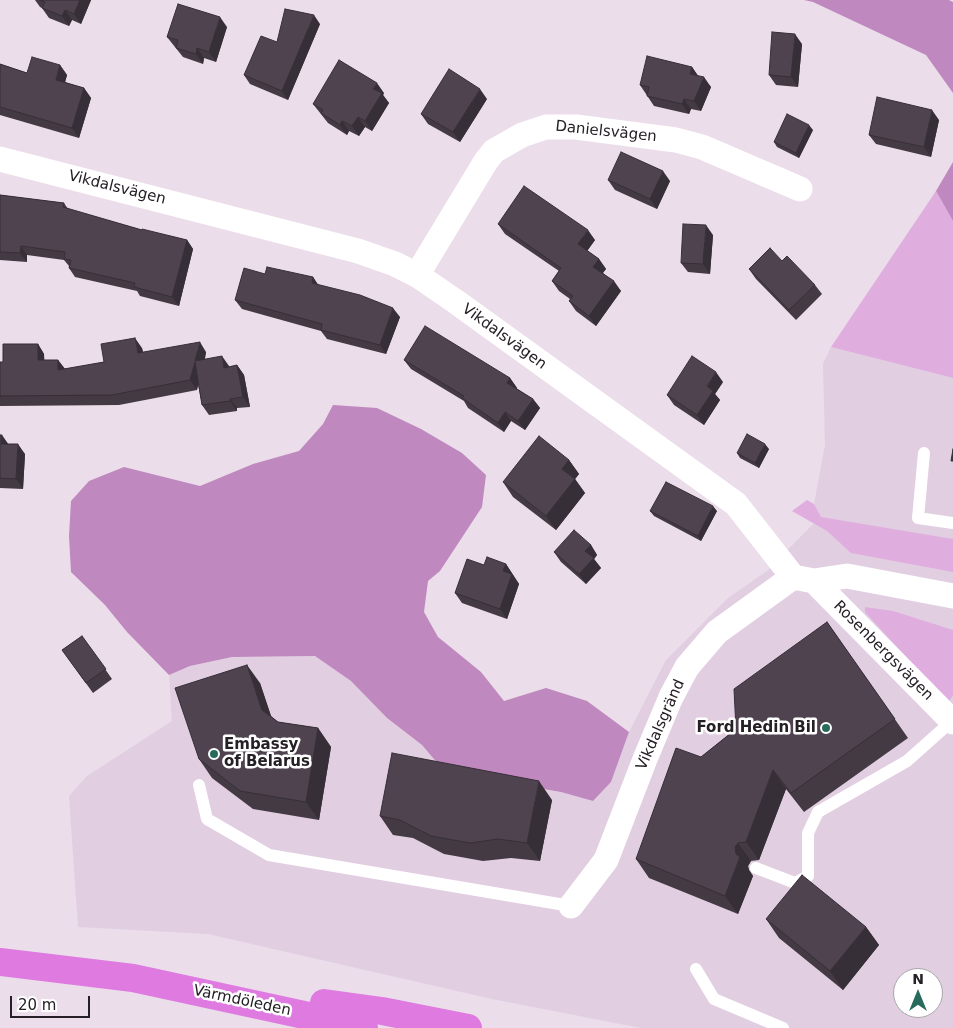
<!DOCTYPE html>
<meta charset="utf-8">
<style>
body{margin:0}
#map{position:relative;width:953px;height:1028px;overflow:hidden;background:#ebddea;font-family:"DejaVu Sans",sans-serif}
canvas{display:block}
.north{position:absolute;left:893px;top:968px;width:50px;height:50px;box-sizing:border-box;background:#fff;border:1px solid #a8a6a8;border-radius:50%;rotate:0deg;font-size:14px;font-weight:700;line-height:20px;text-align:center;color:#252025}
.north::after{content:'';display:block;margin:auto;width:18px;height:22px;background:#276b5c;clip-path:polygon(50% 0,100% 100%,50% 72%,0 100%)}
.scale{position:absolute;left:10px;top:996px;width:80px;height:22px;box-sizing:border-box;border:2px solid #252025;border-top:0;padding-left:6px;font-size:15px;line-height:18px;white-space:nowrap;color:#252025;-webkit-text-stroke:4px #fff;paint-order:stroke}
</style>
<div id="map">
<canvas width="953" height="1028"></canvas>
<div class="north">N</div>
<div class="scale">20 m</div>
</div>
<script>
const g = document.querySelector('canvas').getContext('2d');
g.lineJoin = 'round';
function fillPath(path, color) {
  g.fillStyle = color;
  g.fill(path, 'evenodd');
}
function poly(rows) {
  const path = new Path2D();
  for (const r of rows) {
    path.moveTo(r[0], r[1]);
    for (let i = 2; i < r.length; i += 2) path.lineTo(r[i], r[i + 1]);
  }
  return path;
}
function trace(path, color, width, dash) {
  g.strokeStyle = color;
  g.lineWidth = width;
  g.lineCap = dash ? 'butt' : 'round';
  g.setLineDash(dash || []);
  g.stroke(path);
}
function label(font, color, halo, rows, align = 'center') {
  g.font = font + ' "DejaVu Sans",sans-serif';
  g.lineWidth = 5;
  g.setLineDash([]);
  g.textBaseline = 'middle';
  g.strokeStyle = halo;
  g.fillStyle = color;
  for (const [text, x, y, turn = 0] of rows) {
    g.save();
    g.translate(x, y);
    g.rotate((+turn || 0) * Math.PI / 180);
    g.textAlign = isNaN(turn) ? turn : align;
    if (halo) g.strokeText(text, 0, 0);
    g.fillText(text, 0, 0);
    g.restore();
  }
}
fillPath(poly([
 [831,347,953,378,953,1028,641,1028,492,999,208,934,78,927,69,796,87,776,172,721,169,675,190,666,232,657,315,656,351,681,387,718,422,745,445,772,561,792,593,801,611,782,629,732,666,660,728,598,767,571,820,517,814,504,825,445,823,364],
 [903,978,933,978,933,1008,903,1008]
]), '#e1cee1');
fillPath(poly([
 [936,191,953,221,953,378,831,347],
 [807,500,814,504,821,517,953,539,953,572,851,553,827,531,792,511],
 [865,607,893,611,953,630,953,695,948,703,865,612]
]), '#e0addf');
fillPath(poly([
 [804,0,949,0,953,2,953,93,926,55,813,2],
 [953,162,953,221,936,191],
 [333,405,377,408,421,429,462,453,486,475,482,507,440,571,428,581,424,612,438,637,481,672,504,701,546,688,587,701,629,732,611,782,593,801,561,792,445,772,422,745,387,718,351,681,315,656,232,657,190,666,169,675,127,632,105,605,71,572,69,536,71,501,89,481,124,467,200,486,253,464,299,451,323,424]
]), '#bf88bf');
trace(poly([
 [924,453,918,518,953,523],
 [199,785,207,819,269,855,571,906],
 [756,868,795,883,808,876,808,833,818,812,907,761,953,720],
 [696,969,714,999,783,1028]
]), '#fff', 12);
trace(poly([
 [0,159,358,251,395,264,417,275,455,301,736,504,793,577,814,581,847,576,953,596],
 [417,275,486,161,494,151,522,135,546,127,576,127,676,140,702,147,800,189],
 [814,581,953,722],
 [571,906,606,860,645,759,671,697,687,667,717,632,793,577]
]), '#fff', 25);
trace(poly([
 [0,962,133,978,364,1028],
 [324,1003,382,1011,468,1028]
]), '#de7ae0', 28);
fillPath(poly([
 [35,0,91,0,81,24,72,20,69,26,49,18,42,8,40,7],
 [320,24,288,100,250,84,244,75,277,42],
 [227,27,216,62,204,58,203,64,183,57,167,37],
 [802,44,798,87,776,85,769,75],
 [0,64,27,73,60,65,67,75,65,82,84,88,91,98,79,138,0,115],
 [692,67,698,76,711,87,701,111,691,109,689,114,654,106,640,85],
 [384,93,383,95,389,103,372,131,365,127,359,136,349,131,347,135,328,123,313,104],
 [487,99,460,142,428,124,421,114],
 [939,120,931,157,876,144,869,135],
 [813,130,799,158,777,147,774,142],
 [608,180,670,181,657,209,615,190],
 [0,195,64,203,68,209,142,230,187,240,193,249,179,306,140,296,137,291,75,277,69,268,69,266,64,260,27,255,27,262,0,260],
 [498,224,595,240,587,251,599,259,606,269,603,273,621,291,596,326,576,311,569,301,570,299,559,291,552,281,559,271,505,234],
 [713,235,710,274,688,272,681,263],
 [782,261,815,285,822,294,796,320,756,279,749,269],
 [265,274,313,277,318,285,400,317,386,354,327,339,321,331,242,309,235,300],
 [38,344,44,354,44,360,58,360,65,369,104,362,142,348,143,352,206,352,205,359,229,366,229,367,237,365,244,375,250,407,237,408,237,411,209,415,202,405,198,384,197,390,119,405,0,406,0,362,3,362],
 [404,360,510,378,517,388,516,388,533,399,540,408,525,430,511,421,504,432,468,408,464,401,411,369],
 [723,382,715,394,720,400,704,425,674,405,667,395],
 [0,435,8,444,25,454,23,489,0,488],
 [769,449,759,468,740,458,737,453],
 [569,460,579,474,575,479,585,493,556,530,513,497,503,482],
 [650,511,717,511,701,541,654,516],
 [591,545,597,555,594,559,601,568,586,584,561,562,554,552],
 [506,564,519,584,507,619,462,603,455,593,484,565],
 [827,622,908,738,804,812,786,789,759,860,751,861,748,866,749,870,753,876,738,914,649,878,636,859,701,757,736,729],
 [82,636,112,679,93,693,62,650],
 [260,683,271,716,278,722,318,728,331,747,319,820,253,809,212,778,199,759],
 [552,800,540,861,511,858,483,861,444,854,413,838,393,835,380,816],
 [766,919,866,927,879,945,843,990,779,938]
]), '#433a43');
fillPath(poly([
 [80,0,91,0,81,24,74,14],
 [65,10,72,20,69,26,62,16],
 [314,15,320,24,288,100,282,91],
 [220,17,227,27,216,62,209,52],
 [795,34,802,44,798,87,791,77],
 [197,48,204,58,203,64,196,54],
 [60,65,67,75,63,90,56,80],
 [692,67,699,77,690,74],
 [704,77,711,87,701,111,694,101],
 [377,83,384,93,383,95,389,103,372,131,365,121,373,89],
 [84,88,91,98,79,138,72,128],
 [480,89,487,99,460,142,453,132],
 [684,99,691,109,689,114,682,104],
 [932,110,939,120,931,157,924,147],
 [358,117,365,127,359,136,352,126],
 [342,121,349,131,347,135,340,125],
 [809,125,813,130,799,158,796,153],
 [663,171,670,181,657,209,650,199],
 [706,225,713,235,710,274,703,264],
 [588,230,595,240,585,254,578,244],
 [187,240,193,249,179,306,172,297],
 [21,246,27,255,27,262,20,253],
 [599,259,606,269,600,276,593,267],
 [313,277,319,286,312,283],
 [614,281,621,291,596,326,589,316],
 [393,308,400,317,386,354,380,345],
 [135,338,142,348,145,363,138,353],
 [200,342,206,352,202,371,195,361],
 [38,344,44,354,45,369,38,360],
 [222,356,229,366,230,377,224,368],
 [58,360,65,369,58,370],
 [195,362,201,372,197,390,190,380],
 [237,365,244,375,250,407,243,397],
 [716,372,723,382,715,394,720,400,704,425,697,415,707,386],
 [510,378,517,388,514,392,507,383],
 [230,399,237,408,237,411,230,401],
 [533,399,540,408,525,430,518,421],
 [505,412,511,421,504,432,498,423],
 [2,435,9,445,1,444],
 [18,444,25,454,23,489,16,479],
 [765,444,769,449,759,468,755,463],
 [569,460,579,474,575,479,585,493,556,530,546,516,562,469],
 [713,506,717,511,701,541,698,536],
 [591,545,597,555,594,559,601,568,586,584,579,574,585,551],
 [506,564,519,584,507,619,500,609,503,571],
 [247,665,260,683,275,728,262,710],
 [318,728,331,747,319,820,306,802],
 [773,770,786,789,759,860,746,842],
 [539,781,552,800,540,861,527,843],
 [738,843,751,861,748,866,749,870,753,876,738,914,725,896,736,854,735,847],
 [866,927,879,945,843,990,830,971]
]), '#372f37');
const building = poly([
 [40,0,80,0,74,14,65,10,62,16,42,8,45,2,40,0],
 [178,4,220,17,209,52,197,48,196,54,176,48,178,40,167,37,178,4],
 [285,9,314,15,282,91,244,75,261,36,277,42,285,9],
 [772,32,795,34,791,77,769,75,772,32],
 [647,56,692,67,690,74,704,77,694,101,684,99,682,104,647,96,649,87,640,85,647,56],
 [32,57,60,65,56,80,84,88,72,128,0,107,0,64,27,73,32,57],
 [339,60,377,83,373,89,382,93,365,121,358,117,352,126,342,121,340,125,321,113,323,110,313,104,339,60],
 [449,69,480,89,453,132,421,114,449,69],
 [877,97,932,110,924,147,869,135,877,97],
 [787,114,809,125,796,153,774,142,787,114],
 [621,152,663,171,650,199,608,180,621,152],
 [524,186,588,230,578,244,599,259,593,267,614,281,589,316,569,301,573,296,552,281,561,268,498,224,524,186],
 [0,195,64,203,63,207,142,230,142,229,187,240,172,297,134,287,135,283,69,268,71,260,64,259,65,252,21,246,20,253,0,252,0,195],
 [683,224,706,225,703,264,681,263,683,224],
 [770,248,782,261,787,256,815,285,789,310,749,269,770,248],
 [267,267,313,277,312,283,360,295,393,308,380,345,321,330,322,324,235,300,244,268,265,274,267,267],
 [425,326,510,378,507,383,533,399,518,421,505,412,498,423,462,398,464,396,404,360,425,326],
 [135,338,138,353,200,342,195,361,222,356,224,368,237,365,243,397,230,399,230,401,202,405,195,362,190,380,112,395,0,396,0,362,3,362,3,344,38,344,38,360,58,360,58,370,104,362,101,344,135,338],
 [692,356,716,372,707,386,713,391,697,415,667,395,692,356],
 [747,434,765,444,755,463,737,453,747,434],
 [0,435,2,435,1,444,18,444,16,479,0,478,0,435],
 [539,436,569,460,562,469,575,479,546,516,503,482,539,436],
 [953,449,953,461,951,461,953,449],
 [666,482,713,506,698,536,650,511,666,482],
 [574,530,591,545,585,551,594,558,579,574,554,552,574,530],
 [487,557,506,564,503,571,512,574,500,609,455,593,467,559,484,565,487,557],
 [827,622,895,719,791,793,773,770,746,842,738,843,735,847,736,854,740,857,725,896,636,859,676,748,701,757,736,729,734,689,827,622],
 [82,636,106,669,86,683,62,650,82,636],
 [247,665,262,710,278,722,318,728,306,802,240,791,199,759,175,688,247,665],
 [392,753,539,781,527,843,498,839,470,843,431,836,400,820,380,816,392,753],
 [802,875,866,927,830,971,766,919,802,875]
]);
fillPath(building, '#4e434e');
trace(building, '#372f37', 1);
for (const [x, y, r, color] of [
 [826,728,5,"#276b5c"],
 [214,754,5,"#276b5c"]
]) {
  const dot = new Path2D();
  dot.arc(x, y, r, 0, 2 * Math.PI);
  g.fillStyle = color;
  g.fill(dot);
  trace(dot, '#fff', 2);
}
label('15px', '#252025', '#fff', [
 ["Danielsvägen",606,132,6],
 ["Vikdalsvägen",117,188,14],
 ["Vikdalsvägen",504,337,36],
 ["Rosenbergsvägen",883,651,45],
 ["Vikdalsgränd",661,725,-66],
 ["Värmdöleden",242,1001,12]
]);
label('bold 15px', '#252025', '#fff', [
 ["Ford Hedin Bil",816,728],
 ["Embassy",224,745,"left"],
 ["of Belarus",224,762,"left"]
], 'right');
</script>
